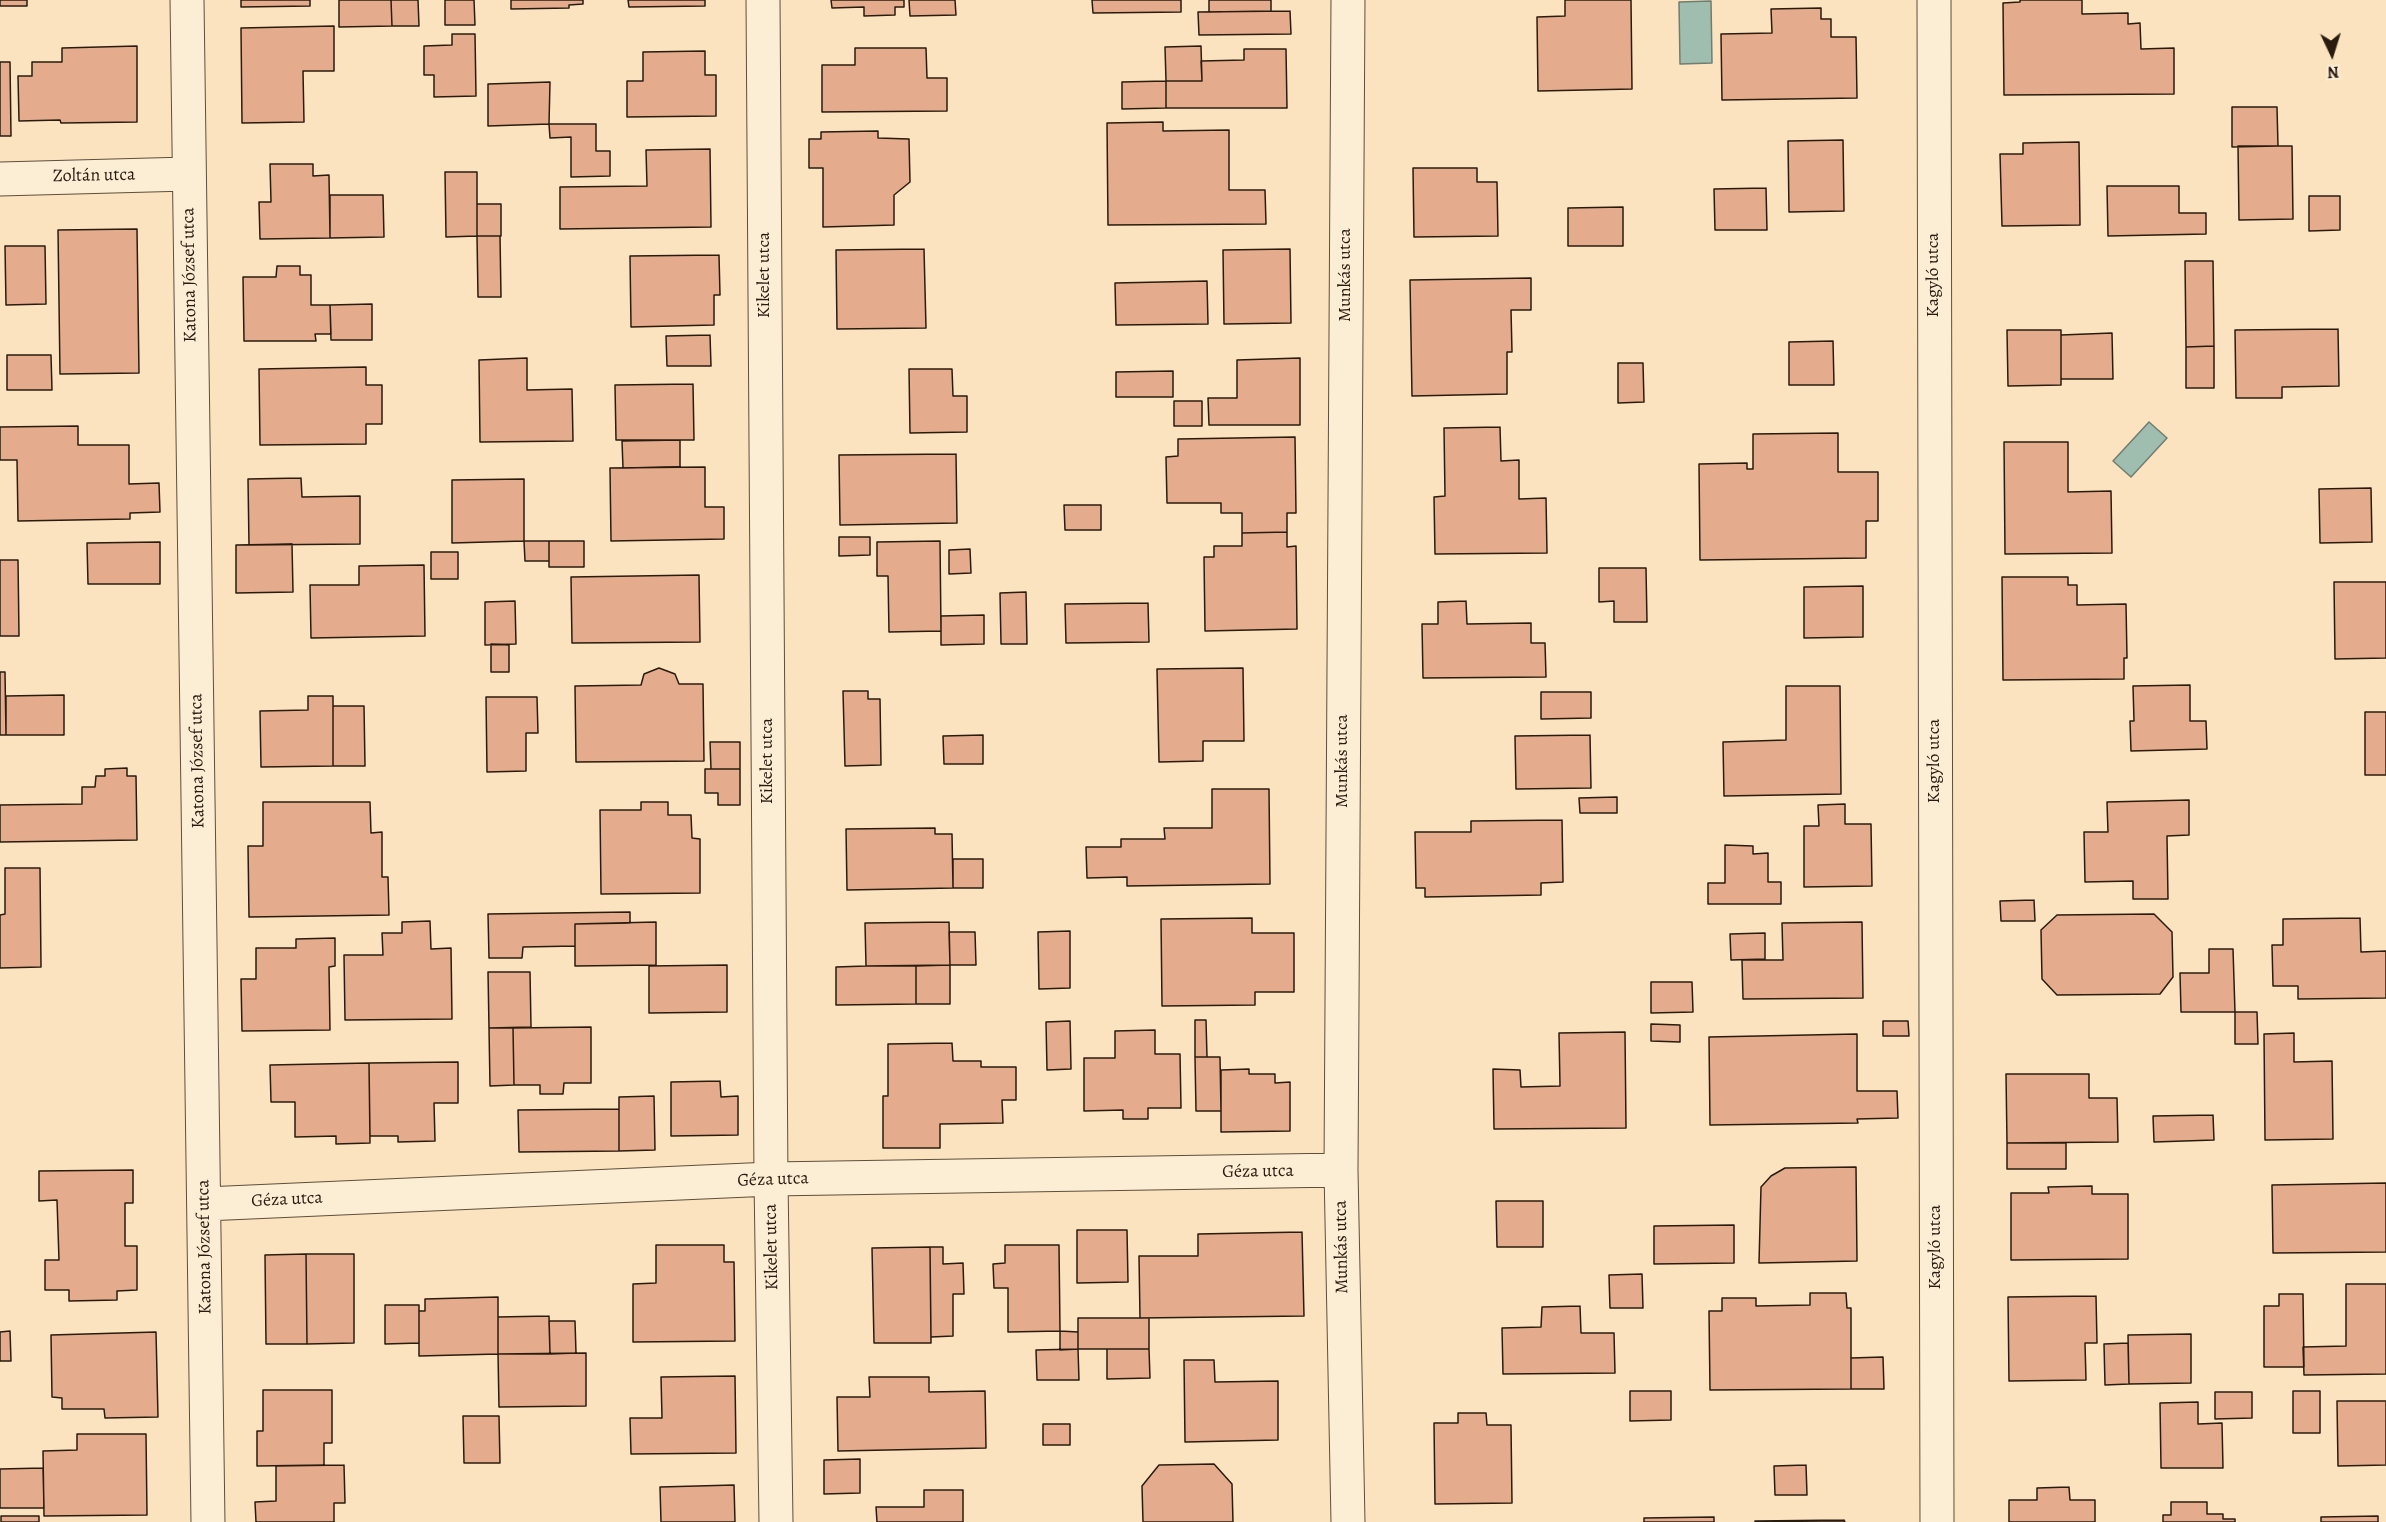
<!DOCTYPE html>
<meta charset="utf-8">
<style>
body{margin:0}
#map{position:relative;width:2386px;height:1522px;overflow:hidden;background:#fbe3bf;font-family:Alegreya,serif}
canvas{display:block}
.north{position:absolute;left:2302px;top:24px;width:60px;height:60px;-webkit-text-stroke:4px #fcedd5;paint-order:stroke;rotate:176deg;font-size:16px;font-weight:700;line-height:24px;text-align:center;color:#291c0f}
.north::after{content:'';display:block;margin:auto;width:21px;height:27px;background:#291c0f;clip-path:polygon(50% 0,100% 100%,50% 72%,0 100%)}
</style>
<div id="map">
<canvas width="2386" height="1522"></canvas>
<div class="north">N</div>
</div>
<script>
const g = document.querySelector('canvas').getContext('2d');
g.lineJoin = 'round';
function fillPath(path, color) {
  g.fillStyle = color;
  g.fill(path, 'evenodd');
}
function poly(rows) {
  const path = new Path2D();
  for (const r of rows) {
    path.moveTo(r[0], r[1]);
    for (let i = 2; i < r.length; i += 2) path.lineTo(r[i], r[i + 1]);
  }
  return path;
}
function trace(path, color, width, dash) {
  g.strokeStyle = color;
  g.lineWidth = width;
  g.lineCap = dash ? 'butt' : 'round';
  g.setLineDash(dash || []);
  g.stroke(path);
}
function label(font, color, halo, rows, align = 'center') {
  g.font = font + ' Alegreya,serif';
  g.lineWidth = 4.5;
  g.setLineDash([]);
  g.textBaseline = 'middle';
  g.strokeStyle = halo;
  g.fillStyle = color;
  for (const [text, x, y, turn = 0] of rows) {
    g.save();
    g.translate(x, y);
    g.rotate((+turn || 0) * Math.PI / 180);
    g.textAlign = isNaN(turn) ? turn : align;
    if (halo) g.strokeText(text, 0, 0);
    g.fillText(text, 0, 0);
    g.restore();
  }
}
const water = poly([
 [1711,1,1712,63,1680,64,1679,2,1711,1],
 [2149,422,2167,438,2131,477,2113,461,2149,422]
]);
fillPath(water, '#9fbeb0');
trace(water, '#707d70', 1.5);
const building = poly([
 [0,0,27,0,27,6,0,6,0,0],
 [241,0,310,0,310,6,241,7,241,0],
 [339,0,391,0,392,26,339,27,339,0],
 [391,0,418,0,419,26,392,26,391,0],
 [445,0,474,0,475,25,445,25,445,0],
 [511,0,583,0,583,4,569,5,569,8,511,9,511,0],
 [628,0,705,0,705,6,629,7,628,0],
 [831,0,904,0,904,7,895,7,895,15,864,16,864,7,832,8,831,0],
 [909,0,955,0,956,15,910,16,909,0],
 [1092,0,1181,0,1181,12,1093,13,1092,0],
 [1209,0,1271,0,1271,11,1209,12,1209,0],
 [1565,0,1631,0,1632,89,1538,91,1537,17,1565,16,1565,0],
 [2020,0,2082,0,2082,14,2128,13,2128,24,2140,23,2141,49,2174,48,2174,94,2004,95,2003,3,2020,2,2020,0],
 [1821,8,1821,19,1831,19,1831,37,1856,37,1857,98,1722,100,1721,34,1772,33,1771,9,1821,8],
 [1290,11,1291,34,1199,35,1198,12,1290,11],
 [334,26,334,71,303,71,304,122,242,123,241,28,334,26],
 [452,34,475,34,476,96,434,97,434,75,424,75,424,46,452,45,452,34],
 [137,46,137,122,61,123,60,120,19,121,18,76,32,76,32,62,62,62,62,48,137,46],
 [1201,46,1202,81,1166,81,1165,47,1201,46],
 [855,48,926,48,927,78,947,78,947,111,822,112,822,65,855,65,855,48],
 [1244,49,1286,49,1287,108,1166,108,1166,81,1202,81,1201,61,1244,60,1244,49],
 [705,51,705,75,716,75,716,116,627,117,627,81,643,81,643,52,705,51],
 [0,62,10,62,11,136,0,136,0,62],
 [1166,81,1166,108,1122,109,1122,82,1166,81],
 [550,82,549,124,488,126,488,84,550,82],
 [2232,107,2277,107,2278,146,2232,147,2232,107],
 [1163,122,1163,131,1229,130,1229,190,1265,190,1266,224,1108,225,1107,123,1163,122],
 [549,124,596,124,596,151,610,151,610,176,571,177,571,137,550,138,549,124],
 [878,131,878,138,909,139,910,182,894,195,894,225,823,227,823,168,809,168,809,139,821,139,821,132,878,131],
 [1843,140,1844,211,1789,212,1788,141,1843,140],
 [2079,142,2080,225,2002,226,2000,154,2023,154,2023,143,2079,142],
 [2238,146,2292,146,2293,219,2239,220,2238,146],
 [710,149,711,227,560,229,560,187,647,186,646,150,710,149],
 [270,164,313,164,313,176,329,175,330,238,260,239,259,202,271,202,270,164],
 [1413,168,1477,168,1477,182,1497,182,1498,236,1414,237,1413,168],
 [445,172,477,172,477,236,446,237,445,172],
 [2107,186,2179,186,2179,213,2206,213,2206,234,2108,236,2107,186],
 [1766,188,1767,230,1715,230,1714,189,1766,188],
 [330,195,383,195,384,237,330,238,330,195],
 [2309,196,2340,196,2340,230,2309,231,2309,196],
 [477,204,501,204,501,236,477,236,477,204],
 [1623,207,1623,246,1568,246,1568,208,1623,207],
 [137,229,139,373,60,374,58,230,137,229],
 [477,236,500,236,501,297,478,297,477,236],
 [5,246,45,246,46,304,6,305,5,246],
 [924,249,926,328,837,329,836,250,924,249],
 [1290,249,1291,323,1224,324,1223,250,1290,249],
 [719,255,720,295,714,295,714,325,631,327,630,256,719,255],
 [2185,261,2213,261,2214,346,2186,347,2185,261],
 [277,266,300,266,300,275,311,275,311,305,330,305,331,334,315,334,316,341,244,341,243,277,276,277,277,266],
 [1531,278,1531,310,1511,310,1512,352,1507,352,1507,394,1412,396,1410,280,1531,278],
 [1207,281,1208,324,1116,325,1115,283,1207,281],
 [372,304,372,340,331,340,330,305,372,304],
 [2338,329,2339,386,2282,387,2282,398,2236,398,2235,330,2338,329],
 [2007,330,2061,330,2061,385,2008,386,2007,330],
 [2112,333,2113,379,2061,379,2061,335,2112,333],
 [710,335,711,366,667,366,666,336,710,335],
 [1833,341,1834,385,1789,385,1789,342,1833,341],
 [2214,346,2214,388,2186,388,2186,347,2214,346],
 [7,355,51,355,52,390,7,390,7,355],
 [527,358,527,390,572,389,573,441,480,442,479,360,527,358],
 [1300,358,1300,425,1209,425,1208,398,1237,398,1237,360,1300,358],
 [1618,363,1643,363,1644,402,1618,403,1618,363],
 [366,367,366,385,382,385,382,424,366,424,366,444,260,445,259,369,366,367],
 [909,369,952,369,953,396,967,396,967,432,910,433,909,369],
 [1173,371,1173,397,1116,397,1116,372,1173,371],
 [693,384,694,440,616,440,615,385,693,384],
 [1174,401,1202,401,1202,426,1174,426,1174,401],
 [78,426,78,445,129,445,129,484,159,483,160,512,130,513,130,519,18,521,17,460,0,460,0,427,78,426],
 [1500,427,1501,461,1519,460,1519,499,1546,498,1547,553,1435,554,1434,497,1445,496,1444,428,1500,427],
 [1838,433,1838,472,1878,472,1878,521,1866,521,1866,558,1700,560,1699,464,1747,463,1747,469,1753,469,1753,434,1838,433],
 [1295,437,1296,513,1287,513,1287,532,1242,533,1242,513,1221,513,1221,503,1167,503,1166,457,1178,456,1178,439,1295,437],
 [680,440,680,467,623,468,622,441,680,440],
 [2004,442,2068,442,2068,492,2111,491,2112,553,2005,554,2004,442],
 [956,454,957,523,840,525,839,455,956,454],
 [705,467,705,507,724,507,724,539,611,541,610,468,705,467],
 [301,478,302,497,360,496,360,544,249,545,248,479,301,478],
 [524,479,524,541,452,543,452,480,524,479],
 [2371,488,2372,542,2320,543,2319,489,2371,488],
 [1064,505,1101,505,1101,530,1065,530,1064,505],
 [1287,532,1287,547,1296,546,1297,629,1205,631,1204,557,1214,557,1214,546,1242,546,1242,533,1287,532],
 [839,537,870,537,870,555,839,556,839,537],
 [524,541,549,541,549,561,525,561,524,541],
 [549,541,584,541,584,567,549,567,549,541],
 [940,541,941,631,889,632,888,576,877,576,877,542,940,541],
 [160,542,160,584,88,584,87,543,160,542],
 [292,544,293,592,236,593,236,545,292,544],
 [970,549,971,573,949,574,949,550,970,549],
 [431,552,458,552,458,579,431,579,431,552],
 [0,560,18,560,19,636,0,636,0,560],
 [424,565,425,636,311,638,310,585,359,585,359,566,424,565],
 [1599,568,1646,568,1647,622,1614,622,1614,601,1599,602,1599,568],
 [699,575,700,642,572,643,571,577,699,575],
 [2002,577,2068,577,2068,585,2077,585,2077,605,2126,604,2127,658,2124,658,2124,679,2003,680,2002,577],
 [2334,582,2386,582,2386,658,2335,659,2334,582],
 [1863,586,1863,637,1804,638,1804,587,1863,586],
 [1026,592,1027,644,1001,644,1000,593,1026,592],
 [515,601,516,644,485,645,485,602,515,601],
 [1466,601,1467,624,1531,623,1531,643,1545,643,1546,677,1423,678,1422,624,1438,624,1438,602,1466,601],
 [1148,603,1149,642,1066,643,1065,604,1148,603],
 [984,615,984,644,941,645,941,616,984,615],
 [491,644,509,645,509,672,491,672,491,644],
 [659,668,675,674,679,684,703,684,704,761,576,762,575,686,641,685,644,674,659,668],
 [1243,668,1244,741,1203,741,1203,761,1159,762,1157,669,1243,668],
 [0,672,5,672,6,735,0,735,0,672],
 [2190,685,2190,721,2206,721,2207,749,2131,751,2130,721,2134,721,2133,686,2190,685],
 [1786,686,1840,686,1841,794,1724,796,1723,742,1786,740,1786,686],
 [843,691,868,691,868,699,880,699,881,765,845,766,843,691],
 [1541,692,1591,692,1591,718,1541,719,1541,692],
 [64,695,64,735,6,735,6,696,64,695],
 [308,696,333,696,333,766,261,767,260,711,308,710,308,696],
 [486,697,537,697,538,733,526,733,526,771,487,772,486,697],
 [333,706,364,706,365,766,333,766,333,706],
 [2365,712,2386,712,2386,775,2365,775,2365,712],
 [983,735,983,764,944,764,943,736,983,735],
 [1590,735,1591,788,1516,789,1515,736,1590,735],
 [710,742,740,742,740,769,711,769,710,742],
 [127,768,127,776,136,776,137,840,0,842,0,805,82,804,82,787,95,787,96,776,105,776,105,769,127,768],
 [705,769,740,769,740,805,718,805,718,793,705,793,705,769],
 [1212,789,1269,789,1270,884,1127,886,1127,877,1087,878,1086,847,1121,847,1121,839,1165,839,1164,828,1212,828,1212,789],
 [1617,797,1617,813,1580,813,1579,798,1617,797],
 [2189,800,2189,835,2167,836,2168,899,2133,899,2133,881,2085,882,2084,832,2108,832,2107,802,2189,800],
 [263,802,370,802,371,833,382,832,382,877,388,877,389,915,249,917,248,846,263,846,263,802],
 [641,802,668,802,668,815,691,815,692,838,700,839,700,893,601,894,600,810,641,810,641,802],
 [1845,804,1845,824,1871,824,1872,886,1804,887,1804,826,1819,826,1818,805,1845,804],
 [1562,820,1563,882,1541,883,1541,895,1425,897,1425,888,1416,888,1415,832,1471,832,1471,821,1562,820],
 [935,828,935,834,952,834,953,888,847,890,846,829,935,828],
 [1725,845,1753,846,1753,854,1768,853,1768,882,1781,882,1781,904,1708,904,1708,883,1725,883,1725,845],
 [953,859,983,859,983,888,953,888,953,859],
 [5,868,40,868,41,967,0,968,0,915,5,914,5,868],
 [2034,900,2035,921,2001,921,2000,901,2034,900],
 [630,912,630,923,575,924,575,946,523,947,522,958,489,958,488,914,630,912],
 [2154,914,2172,932,2173,977,2160,994,2057,995,2042,979,2041,930,2057,915,2154,914],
 [1252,918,1252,933,1294,933,1294,992,1255,992,1255,1005,1162,1006,1161,919,1252,918],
 [2360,918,2361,952,2386,951,2386,998,2298,999,2298,986,2273,986,2272,945,2283,945,2283,919,2360,918],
 [430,921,431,949,451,948,452,1019,345,1020,344,955,383,955,382,933,402,933,402,922,430,921],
 [656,922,656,965,575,966,575,924,656,922],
 [949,922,950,965,866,966,865,923,949,922],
 [1862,922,1863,998,1743,999,1742,960,1783,960,1782,923,1862,922],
 [1070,931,1070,988,1039,989,1038,932,1070,931],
 [949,932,975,932,976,965,950,965,949,932],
 [1765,933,1765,959,1731,960,1730,934,1765,933],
 [335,938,335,966,329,967,330,1030,242,1031,241,979,256,979,256,948,296,948,296,939,335,938],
 [2209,949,2233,949,2235,1012,2181,1012,2180,973,2209,973,2209,949],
 [727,965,727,1012,649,1013,649,966,727,965],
 [950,965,950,1004,916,1004,916,966,950,965],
 [866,966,916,966,916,1004,836,1005,836,967,866,966],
 [488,972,530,972,531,1027,489,1028,488,972],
 [1651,982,1692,982,1693,1012,1651,1013,1651,982],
 [2235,1012,2257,1012,2258,1044,2235,1044,2235,1012],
 [1195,1020,1206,1020,1207,1057,1195,1057,1195,1020],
 [1070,1021,1071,1069,1047,1070,1046,1022,1070,1021],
 [1883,1021,1908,1021,1909,1036,1883,1036,1883,1021],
 [1651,1024,1680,1025,1680,1042,1651,1041,1651,1024],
 [591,1027,591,1083,564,1083,563,1094,540,1094,540,1085,514,1085,513,1028,591,1027],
 [489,1028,513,1028,514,1085,490,1086,489,1028],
 [1155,1030,1155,1054,1180,1054,1181,1108,1148,1108,1148,1119,1123,1119,1123,1110,1084,1111,1084,1058,1115,1058,1115,1031,1155,1030],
 [1625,1032,1626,1128,1494,1129,1493,1069,1520,1070,1521,1087,1560,1086,1559,1033,1625,1032],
 [2294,1033,2294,1062,2332,1061,2333,1139,2265,1140,2264,1034,2294,1033],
 [1857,1034,1857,1091,1897,1091,1898,1118,1857,1119,1858,1123,1710,1125,1709,1037,1857,1034],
 [952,1043,953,1061,981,1061,981,1067,1016,1067,1016,1100,1002,1100,1003,1123,940,1124,940,1148,883,1148,883,1096,888,1096,888,1044,952,1043],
 [1195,1057,1220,1057,1221,1111,1196,1111,1195,1057],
 [458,1062,458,1103,434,1103,435,1141,398,1142,398,1136,370,1136,369,1063,458,1062],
 [369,1063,370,1143,336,1144,336,1136,295,1137,295,1102,271,1102,270,1065,369,1063],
 [1249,1069,1249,1074,1275,1074,1275,1083,1290,1082,1290,1131,1221,1132,1221,1070,1249,1069],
 [2006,1074,2089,1074,2089,1098,2117,1098,2118,1142,2007,1143,2006,1074],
 [720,1081,721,1097,738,1096,738,1135,671,1136,671,1082,720,1081],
 [654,1096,655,1150,619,1151,619,1097,654,1096],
 [619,1109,619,1151,519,1152,518,1110,619,1109],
 [2213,1115,2214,1140,2154,1142,2153,1116,2213,1115],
 [2007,1143,2066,1143,2066,1169,2007,1169,2007,1143],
 [1856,1167,1857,1261,1759,1263,1761,1187,1771,1176,1785,1168,1856,1167],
 [133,1170,133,1203,125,1203,125,1246,137,1246,137,1290,117,1291,117,1300,69,1301,69,1290,45,1290,45,1260,59,1260,57,1200,39,1201,39,1171,133,1170],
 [2386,1183,2386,1252,2273,1253,2272,1185,2386,1183],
 [2092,1186,2092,1194,2128,1194,2128,1259,2011,1260,2011,1193,2049,1193,2048,1187,2092,1186],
 [1496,1201,1543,1201,1543,1247,1497,1247,1496,1201],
 [1734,1225,1734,1263,1654,1264,1654,1226,1734,1225],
 [1077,1230,1127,1230,1128,1282,1077,1283,1077,1230],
 [1302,1232,1304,1316,1140,1318,1139,1256,1198,1256,1198,1234,1302,1232],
 [656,1245,724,1245,724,1262,734,1262,735,1341,633,1342,633,1284,656,1283,656,1245],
 [1005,1245,1059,1245,1060,1331,1008,1332,1008,1288,994,1288,993,1264,1005,1263,1005,1245],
 [930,1247,931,1343,874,1343,872,1248,930,1247],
 [930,1247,943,1247,943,1264,963,1263,964,1294,953,1294,953,1336,931,1337,930,1247],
 [306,1254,307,1344,266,1344,265,1255,306,1254],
 [306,1254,354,1254,354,1343,307,1344,306,1254],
 [1642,1274,1643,1308,1610,1308,1609,1275,1642,1274],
 [2346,1284,2386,1284,2386,1374,2304,1375,2303,1347,2346,1346,2346,1284],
 [1810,1293,1846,1293,1847,1308,1851,1308,1851,1389,1710,1390,1709,1311,1722,1311,1722,1298,1756,1298,1756,1306,1810,1305,1810,1293],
 [2279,1294,2303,1294,2304,1367,2264,1367,2264,1306,2279,1306,2279,1294],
 [2096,1296,2097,1343,2085,1343,2086,1380,2009,1381,2008,1297,2096,1296],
 [498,1297,498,1354,419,1356,419,1311,425,1311,425,1299,498,1297],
 [385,1305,419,1305,419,1343,385,1344,385,1305],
 [1580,1306,1581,1333,1614,1333,1615,1373,1503,1374,1502,1328,1541,1327,1542,1307,1580,1306],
 [549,1316,550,1354,498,1354,498,1317,549,1316],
 [1078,1318,1149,1318,1149,1349,1078,1349,1078,1318],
 [549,1321,575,1321,576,1353,550,1354,549,1321],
 [10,1331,11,1361,0,1361,0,1332,10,1331],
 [1060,1331,1078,1332,1078,1349,1060,1350,1060,1331],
 [156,1332,158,1417,105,1418,104,1409,62,1409,62,1398,52,1397,51,1335,156,1332],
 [2191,1334,2191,1383,2129,1384,2128,1335,2191,1334],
 [2128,1343,2129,1384,2105,1385,2104,1344,2128,1343],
 [1078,1349,1079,1380,1037,1380,1036,1350,1078,1349],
 [1107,1349,1149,1349,1150,1378,1107,1379,1107,1349],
 [586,1353,586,1406,499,1407,498,1354,586,1353],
 [1883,1357,1884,1389,1851,1389,1851,1358,1883,1357],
 [1184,1360,1214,1360,1215,1382,1278,1381,1278,1440,1185,1442,1184,1360],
 [735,1376,736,1453,631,1454,630,1418,662,1418,661,1377,735,1376],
 [869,1377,929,1377,929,1392,985,1391,986,1448,838,1451,837,1397,870,1397,869,1377],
 [263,1390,332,1390,332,1443,324,1443,324,1465,257,1466,257,1431,263,1431,263,1390],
 [1630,1391,1671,1391,1671,1420,1630,1421,1630,1391],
 [2293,1391,2320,1391,2320,1433,2293,1433,2293,1391],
 [2215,1392,2252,1392,2252,1418,2215,1419,2215,1392],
 [2337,1401,2386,1401,2386,1465,2338,1466,2337,1401],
 [2198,1402,2198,1424,2222,1423,2223,1468,2161,1468,2160,1403,2198,1402],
 [1458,1413,1486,1413,1487,1425,1511,1425,1512,1503,1435,1504,1434,1423,1458,1423,1458,1413],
 [463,1416,499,1416,500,1463,464,1463,463,1416],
 [1043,1424,1070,1424,1070,1445,1043,1445,1043,1424],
 [77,1434,146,1434,147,1515,44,1516,43,1451,77,1450,77,1434],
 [860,1459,860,1493,824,1494,824,1460,860,1459],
 [1214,1464,1232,1484,1233,1522,1143,1522,1142,1486,1159,1465,1214,1464],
 [344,1465,345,1503,334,1503,334,1522,256,1522,255,1502,276,1501,276,1466,344,1465],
 [1806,1465,1807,1495,1775,1495,1774,1466,1806,1465],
 [43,1468,44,1508,0,1508,0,1469,43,1468],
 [734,1485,735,1522,661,1522,660,1487,734,1485],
 [2069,1487,2070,1500,2095,1500,2095,1522,2009,1522,2009,1500,2037,1500,2037,1488,2069,1487],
 [924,1490,963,1490,963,1522,877,1522,876,1507,924,1507,924,1490],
 [2171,1502,2207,1502,2207,1514,2223,1514,2223,1519,2235,1519,2235,1522,2163,1522,2163,1515,2171,1515,2171,1502],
 [1,1516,39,1516,39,1522,1,1522,1,1516],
 [2378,1516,2378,1522,2321,1522,2321,1517,2378,1516],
 [1714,1517,1714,1522,1644,1522,1644,1518,1714,1517],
 [1844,1520,1845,1522,1755,1522,1755,1521,1844,1520]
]);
fillPath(building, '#e4ac8c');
trace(building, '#291c0f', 1.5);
const street = poly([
 [187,0,208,1522],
 [763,0,771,1179,776,1522],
 [1934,0,1937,1522],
 [0,179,188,174],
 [205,1204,771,1179,1341,1170],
 [1348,1522,1341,1170,1348,0]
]);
trace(street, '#5e4e3b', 35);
trace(street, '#fcedd5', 33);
label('18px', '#291c0f', '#fcedd5', [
 ["Zoltán utca",94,176,-1],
 ["Katona József utca",190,275,-91],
 ["Kikelet utca",765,275,-90],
 ["Munkás utca",1346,275,-90],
 ["Kagyló utca",1934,275,-90],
 ["Katona József utca",198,761,-91],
 ["Kikelet utca",768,761,-90],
 ["Munkás utca",1343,761,-90],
 ["Kagyló utca",1935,761,-90],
 ["Géza utca",1258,1172,-1],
 ["Géza utca",773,1180,-2],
 ["Géza utca",287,1200,-3],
 ["Katona József utca",205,1247,-91],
 ["Kikelet utca",772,1247,-91],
 ["Munkás utca",1342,1247,-91],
 ["Kagyló utca",1936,1247,-90]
]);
</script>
